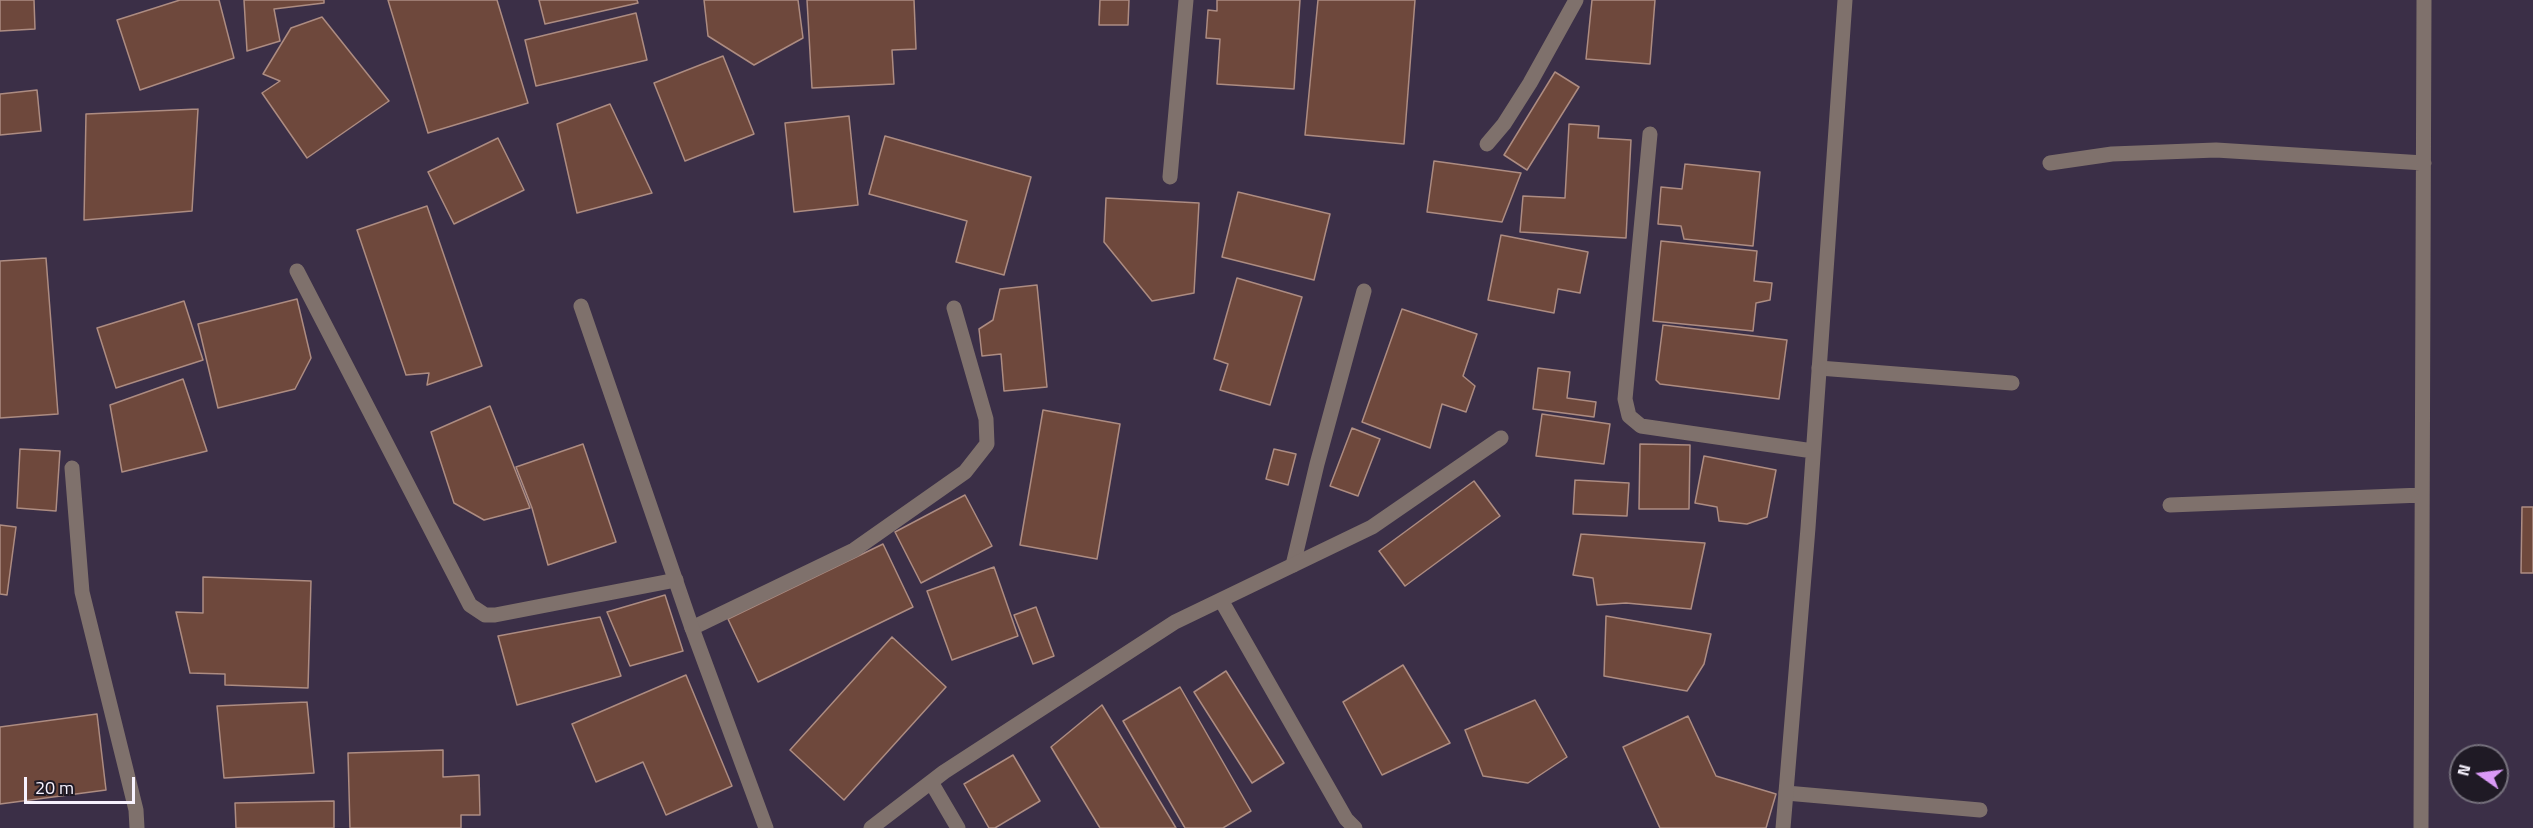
<!DOCTYPE html>
<style>
body{margin:0}
#map{position:relative;width:2533px;height:828px;overflow:hidden;background:#3b2f47;font-family:"Titillium Web",sans-serif}
canvas{display:block}
.north{position:absolute;left:2449px;top:744px;width:60px;height:60px;box-sizing:border-box;background:#1f1a25;border:2px solid #75707c;border-radius:50%;rotate:284deg;font-size:16px;font-weight:700;line-height:24px;text-align:center;color:#f7f2fe}
.north::after{content:'';display:block;margin:auto;width:21px;height:27px;background:#da9af7;clip-path:polygon(50% 0,100% 100%,50% 72%,0 100%)}
.scale{position:absolute;left:24px;top:777px;width:111px;height:27px;box-sizing:border-box;border:3px solid #f7f2fe;border-top:0;padding-left:8px;font-size:18px;line-height:21px;white-space:nowrap;color:#f7f2fe;-webkit-text-stroke:4px #1f1a25;paint-order:stroke}
</style>
<div id="map">
<canvas width="2533" height="828"></canvas>
<div class="north">N</div>
<div class="scale">20 m</div>
</div>
<script>
const g = document.querySelector('canvas').getContext('2d');
g.lineJoin = 'round';
function fillPath(path, color) {
  g.fillStyle = color;
  g.fill(path, 'evenodd');
}
function poly(rows) {
  const path = new Path2D();
  for (const r of rows) {
    path.moveTo(r[0], r[1]);
    for (let i = 2; i < r.length; i += 2) path.lineTo(r[i], r[i + 1]);
  }
  return path;
}
function trace(path, color, width, dash) {
  g.strokeStyle = color;
  g.lineWidth = width;
  g.lineCap = dash ? 'butt' : 'round';
  g.setLineDash(dash || []);
  g.stroke(path);
}
const building = poly([
 [0,0,34,0,35,29,0,31,0,0],
 [180,0,219,0,234,58,140,90,117,20,180,0],
 [244,0,324,0,324,3,274,9,280,41,247,51,244,0],
 [388,0,497,0,528,103,428,133,388,0],
 [539,0,637,0,638,3,545,24,539,0],
 [704,0,798,0,803,38,754,65,708,36,704,0],
 [807,0,914,0,916,49,892,50,894,84,812,88,807,0],
 [1100,0,1129,0,1128,25,1099,25,1100,0],
 [1217,0,1300,0,1294,89,1217,84,1220,39,1206,38,1208,10,1217,11,1217,0],
 [1318,0,1415,0,1404,144,1305,135,1318,0],
 [1592,0,1655,0,1650,64,1586,59,1592,0],
 [636,13,647,60,536,86,525,40,636,13],
 [322,17,389,101,307,158,262,93,280,81,263,74,291,28,322,17],
 [723,56,754,134,685,161,654,83,723,56],
 [1555,72,1579,87,1527,170,1504,155,1555,72],
 [37,90,41,131,0,135,0,94,37,90],
 [610,104,652,193,577,213,557,124,610,104],
 [198,109,192,211,84,220,86,114,198,109],
 [849,116,858,205,794,212,785,123,849,116],
 [1569,124,1599,126,1598,138,1631,140,1626,238,1520,232,1523,196,1565,198,1569,124],
 [885,136,1031,177,1004,275,956,262,967,221,869,194,885,136],
 [498,138,524,190,454,224,428,172,498,138],
 [1434,161,1521,173,1502,222,1427,212,1434,161],
 [1685,164,1760,172,1753,246,1684,239,1681,226,1658,224,1661,187,1682,189,1685,164],
 [1238,192,1330,214,1314,280,1222,257,1238,192],
 [1106,198,1199,203,1194,293,1152,301,1104,242,1106,198],
 [427,206,482,366,427,385,429,373,406,375,357,230,427,206],
 [1501,235,1588,252,1580,293,1558,289,1554,313,1488,300,1501,235],
 [1661,241,1757,251,1754,281,1772,283,1770,300,1756,303,1753,331,1653,321,1661,241],
 [46,258,58,414,0,418,0,261,46,258],
 [1237,278,1302,297,1270,405,1220,390,1228,364,1214,359,1237,278],
 [1037,285,1047,387,1004,391,1001,354,982,356,979,329,993,320,1000,289,1037,285],
 [297,299,311,358,295,389,218,408,198,324,297,299],
 [184,301,203,360,116,388,97,328,184,301],
 [1402,309,1477,334,1463,376,1475,386,1466,412,1442,404,1430,448,1362,422,1402,309],
 [1663,325,1787,340,1779,399,1660,384,1656,380,1663,325],
 [1538,368,1570,372,1567,398,1596,402,1594,417,1533,409,1538,368],
 [183,379,207,451,122,472,110,405,183,379],
 [490,406,530,508,484,520,454,503,431,432,490,406],
 [1043,410,1120,424,1097,559,1020,545,1043,410],
 [1542,414,1610,424,1604,464,1536,456,1542,414],
 [1352,428,1380,439,1358,496,1330,486,1352,428],
 [583,444,616,542,548,565,532,508,516,467,583,444],
 [1640,444,1690,445,1689,509,1639,509,1640,444],
 [20,449,60,451,56,511,17,508,20,449],
 [1274,449,1296,454,1288,485,1266,479,1274,449],
 [1704,456,1776,470,1767,517,1747,524,1719,521,1717,507,1695,503,1704,456],
 [1575,480,1629,483,1627,516,1573,514,1575,480],
 [1474,481,1500,516,1405,586,1379,551,1474,481],
 [965,495,992,546,921,583,895,532,965,495],
 [2522,507,2533,507,2533,573,2521,573,2522,507],
 [0,525,16,527,7,595,0,594,0,525],
 [1581,534,1705,543,1691,609,1626,603,1597,605,1593,578,1573,575,1581,534],
 [883,544,913,607,758,682,728,619,883,544],
 [994,567,1018,636,952,660,927,591,994,567],
 [203,577,311,581,308,688,225,685,225,674,190,673,176,612,203,613,203,577],
 [665,595,683,651,630,666,607,612,665,595],
 [1036,607,1054,656,1033,664,1014,615,1036,607],
 [1606,616,1711,634,1704,664,1687,691,1604,676,1606,616],
 [600,617,621,676,517,705,498,636,600,617],
 [892,637,946,687,844,800,790,750,892,637],
 [1403,665,1450,743,1382,775,1343,702,1403,665],
 [1226,671,1284,763,1252,783,1194,692,1226,671],
 [686,675,732,786,666,815,643,762,596,782,572,724,686,675],
 [1180,687,1251,811,1223,828,1185,828,1123,721,1180,687],
 [1535,700,1567,757,1528,783,1483,776,1465,730,1535,700],
 [307,702,314,773,224,778,217,706,307,702],
 [1102,705,1176,828,1100,828,1051,747,1102,705],
 [97,714,106,790,0,804,0,727,97,714],
 [1688,716,1716,776,1776,794,1766,828,1660,828,1623,747,1688,716],
 [443,750,443,777,479,775,480,815,461,815,461,828,350,828,348,753,443,750],
 [1013,755,1040,801,995,828,989,828,964,784,1013,755],
 [334,801,334,828,236,828,235,803,334,801]
]);
fillPath(building, '#6e483c');
trace(building, '#ad8c82', 1.5);
trace(poly([
 [1487,144,1504,124,1530,83,1576,0],
 [1170,177,1186,0],
 [297,271,470,605,485,615,495,615,676,580],
 [1819,368,2012,383],
 [1293,565,1317,464,1364,291],
 [692,628,854,550,965,472,987,444,986,419,954,308],
 [1786,793,1980,810]
]), '#7f716c', 15);
trace(poly([
 [1650,134,1625,399,1629,416,1641,426,1813,451],
 [2050,163,2112,154,2216,150,2424,163],
 [581,306,692,628,766,828],
 [72,468,82,592,136,810,137,828],
 [2170,505,2422,495],
 [1221,600,1346,819,1355,828],
 [931,782,958,828],
 [871,828,944,772,1175,622,1372,527,1501,438],
 [1783,828,1808,528,1845,0],
 [2421,828,2424,0]
]), '#7f716c', 15);
</script>
